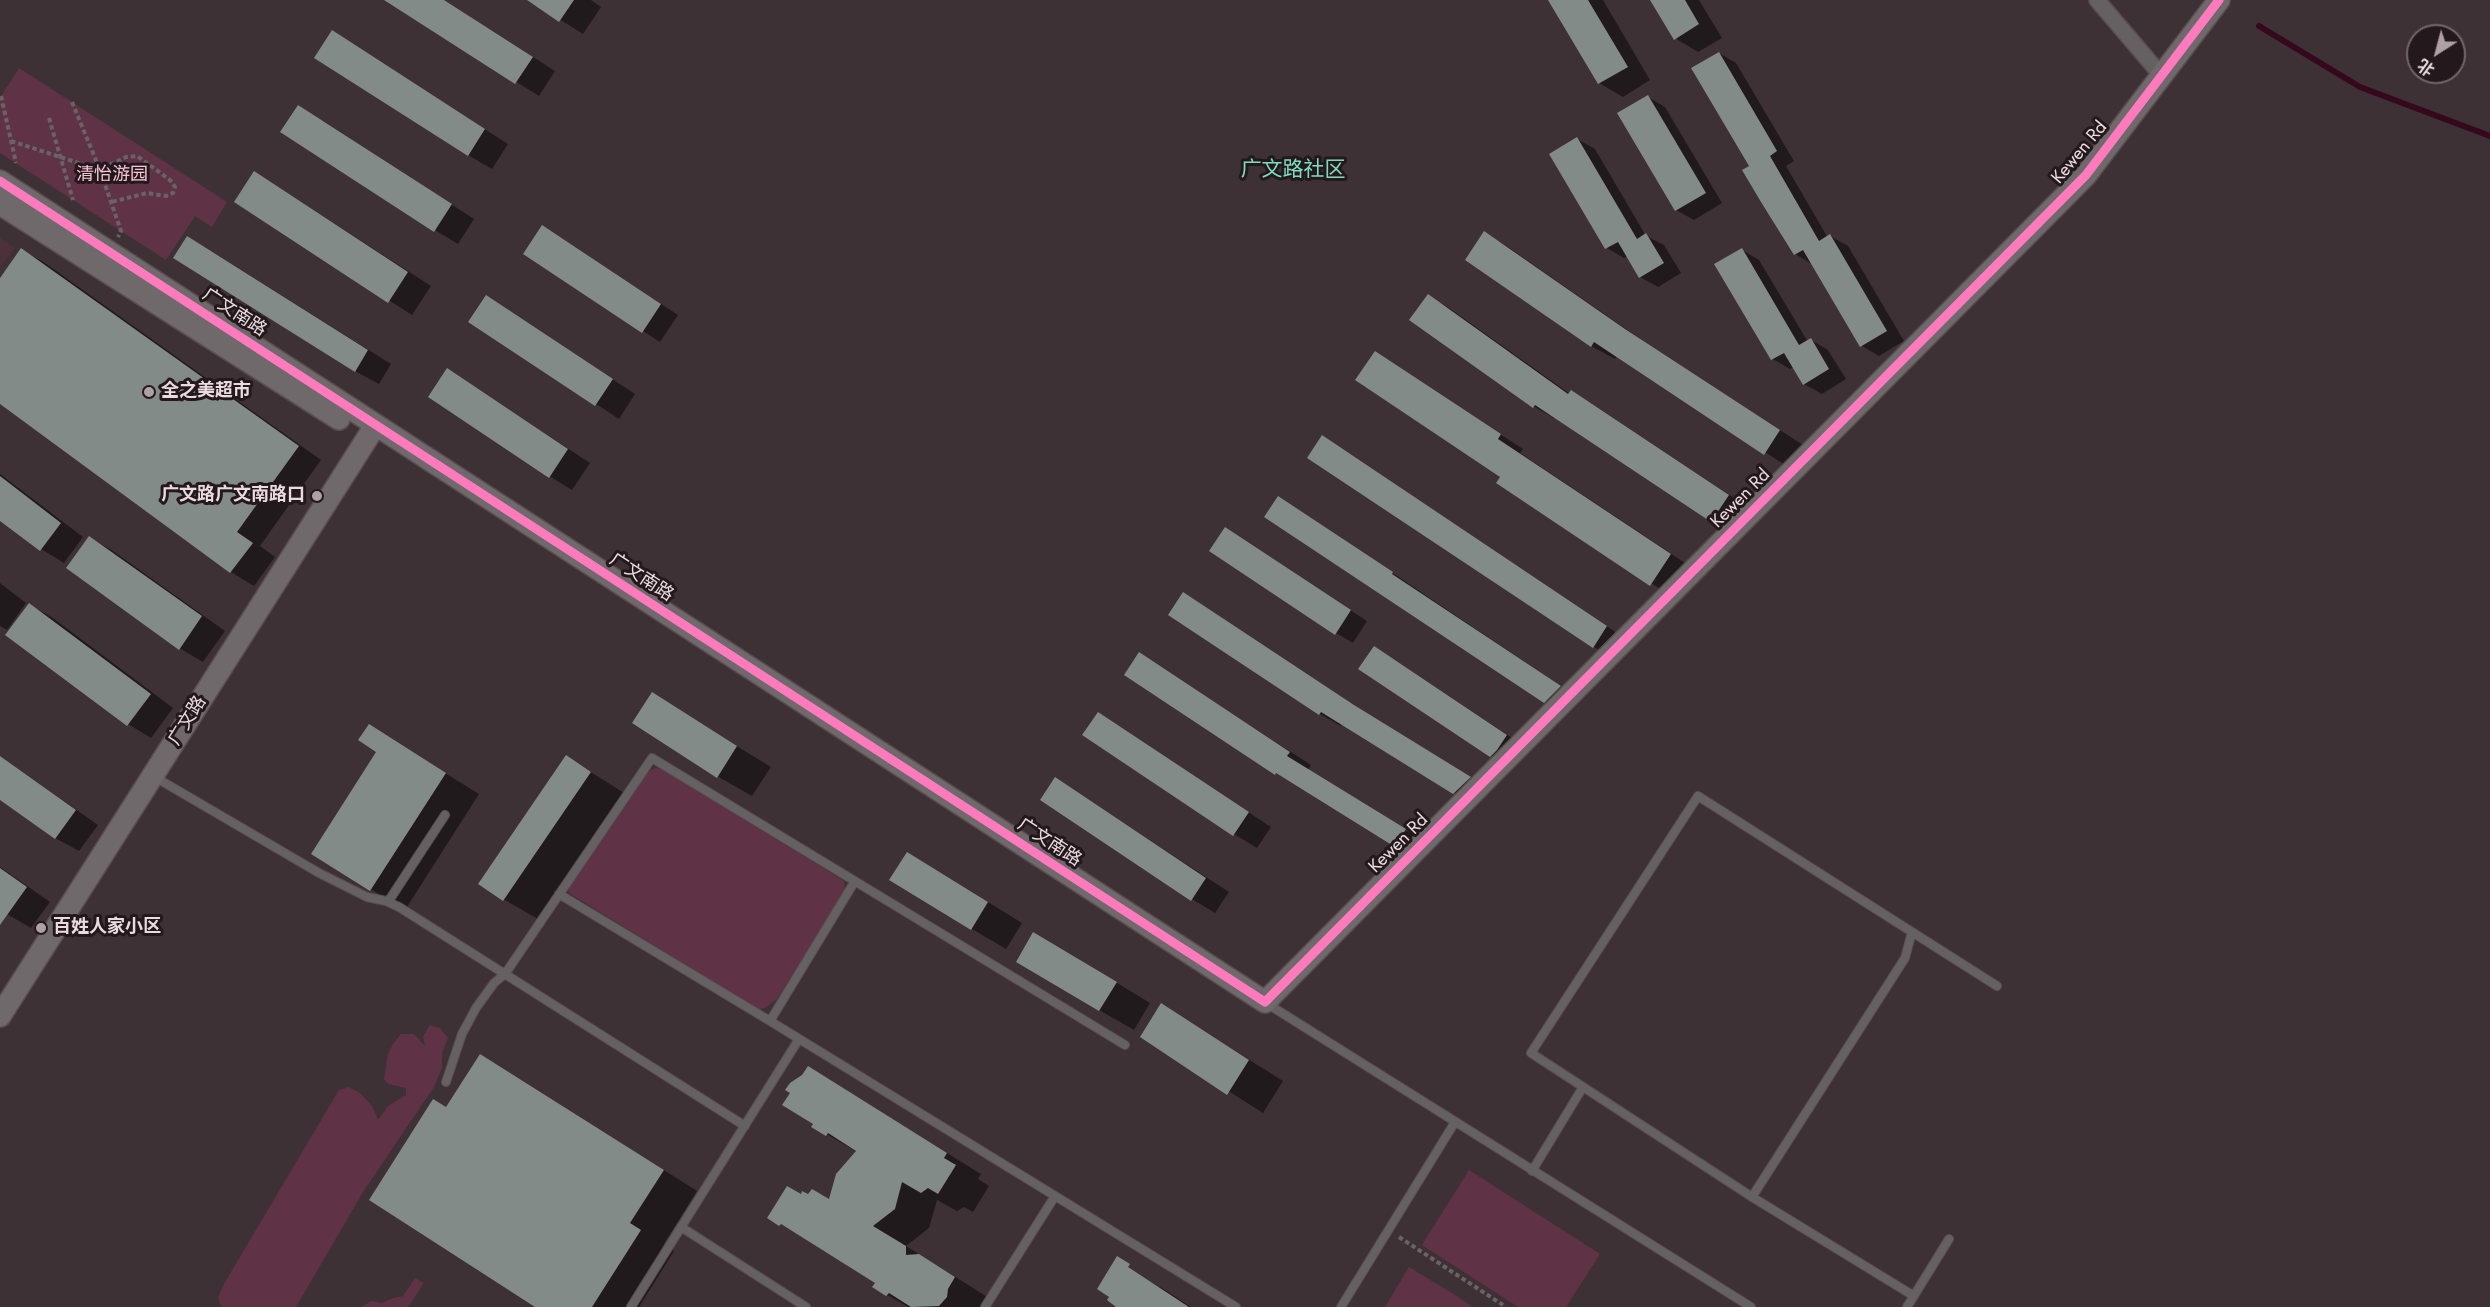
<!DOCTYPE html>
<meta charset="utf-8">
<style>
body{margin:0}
#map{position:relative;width:2490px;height:1307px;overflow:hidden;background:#3e3135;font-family:Jost,"Noto Sans SC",sans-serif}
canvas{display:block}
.north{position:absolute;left:2406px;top:24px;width:60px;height:60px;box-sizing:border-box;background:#23181c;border:2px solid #73666a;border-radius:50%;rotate:216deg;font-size:16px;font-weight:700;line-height:24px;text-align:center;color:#ebdbe0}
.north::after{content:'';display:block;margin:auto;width:21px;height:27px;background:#aea0a4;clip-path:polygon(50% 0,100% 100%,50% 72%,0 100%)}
</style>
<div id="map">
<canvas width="2490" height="1307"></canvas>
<div class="north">北</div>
</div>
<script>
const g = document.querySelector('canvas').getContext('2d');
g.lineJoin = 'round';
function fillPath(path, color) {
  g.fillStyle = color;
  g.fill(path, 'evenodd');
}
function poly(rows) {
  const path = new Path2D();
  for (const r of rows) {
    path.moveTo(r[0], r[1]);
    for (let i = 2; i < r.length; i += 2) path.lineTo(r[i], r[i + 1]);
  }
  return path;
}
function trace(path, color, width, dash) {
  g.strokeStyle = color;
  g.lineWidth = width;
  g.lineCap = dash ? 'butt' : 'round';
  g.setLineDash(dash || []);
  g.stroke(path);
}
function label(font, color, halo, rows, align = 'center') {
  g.font = font + ' Jost,"Noto Sans SC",sans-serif';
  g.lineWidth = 6;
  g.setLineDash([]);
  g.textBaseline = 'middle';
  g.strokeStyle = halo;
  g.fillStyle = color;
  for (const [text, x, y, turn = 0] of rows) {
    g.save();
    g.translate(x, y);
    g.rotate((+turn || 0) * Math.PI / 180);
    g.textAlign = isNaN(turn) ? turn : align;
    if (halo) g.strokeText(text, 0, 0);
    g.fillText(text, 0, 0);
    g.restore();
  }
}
fillPath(poly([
 [0,238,15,248,0,267]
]), '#4c303a');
fillPath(poly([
 [19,68,227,202,212,227,195,216,166,260,0,153,0,98],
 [655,768,662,769,844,881,845,890,777,999,765,1008,758,1009,569,893,568,887,646,773],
 [430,1025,440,1028,448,1038,442,1053,442,1068,434,1087,363,1192,296,1307,221,1307,218,1297,224,1284,339,1090,349,1087,360,1093,372,1106,378,1120,388,1106,406,1095,406,1088,388,1084,384,1079,388,1054,393,1044,401,1034,414,1034,425,1046,423,1036],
 [1469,1170,1600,1254,1566,1307,1518,1307,1422,1245],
 [1409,1267,1455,1295,1473,1307,1385,1307],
 [415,1278,424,1283,408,1307,362,1307,371,1301,382,1303,393,1298,403,1296]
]), '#5f3345');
fillPath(poly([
 [386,0,444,0,555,71,539,96],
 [529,0,591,0,601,7,583,34],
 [1550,0,1603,0,1650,80,1623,97,1599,83],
 [1652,0,1699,0,1722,38,1698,52,1675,38],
 [355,46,508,144,492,169,468,155],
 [1719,53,1736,63,1794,161,1786,166,1828,238,1830,236,1848,246,1904,341,1879,356,1862,346,1812,264,1795,254,1751,166],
 [1648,97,1665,107,1722,203,1694,220,1676,210],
 [322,120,474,219,458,244,435,230],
 [1577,139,1595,149,1646,236,1664,245,1681,273,1658,287,1640,277,1628,256,1624,258,1607,248],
 [278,187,431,286,412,315,236,202],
 [1485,233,1508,247,1649,345,1803,445,1788,467,1617,356,1615,359,1591,346],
 [560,237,678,315,660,342,525,254],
 [22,250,45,263,321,460,260,546,275,557,254,586,231,572,0,401,0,280],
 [1742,250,1759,260,1808,342,1811,340,1828,350,1846,379,1822,394,1804,384,1794,367,1790,369,1773,359],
 [211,251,391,364,379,384,355,371],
 [1428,296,1449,308,1570,394,1592,404,1749,508,1733,533,1555,417,1554,418,1533,406],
 [486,297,635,394,619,419,470,321],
 [1376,353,1523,449,1520,453,1694,569,1674,598,1498,483,1502,476],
 [470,384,590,463,572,490,549,476],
 [1340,447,1623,637,1611,657,1594,647],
 [0,474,83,537,64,563,41,549,0,519],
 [1279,498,1296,508,1577,697,1563,711,1545,701],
 [90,538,113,551,225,631,203,662,179,648],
 [1242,539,1367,621,1353,643,1336,633],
 [0,583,26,603,7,630,0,626],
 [1184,594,1375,719,1490,790,1475,805,1342,723,1341,726,1320,714],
 [30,605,53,618,173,708,151,738,128,724],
 [1140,654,1311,765,1308,770,1426,843,1417,858,1276,773],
 [1392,658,1524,746,1508,766,1491,756],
 [652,694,771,767,752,796,717,776],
 [369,726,479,794,405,910,313,854,379,751],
 [1121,728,1271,827,1257,848,1234,834],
 [0,756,98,825,79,851,55,838,0,798],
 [567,757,624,793,538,919,503,899],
 [1056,779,1229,892,1215,913,1192,899],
 [0,867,50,902,31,928,0,910],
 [941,873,1022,923,1006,949,972,929],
 [1068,953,1150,1003,1134,1030,1099,1010],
 [1162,1005,1283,1081,1263,1113,1142,1036],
 [515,1076,697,1191,664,1244,674,1251,639,1307,538,1307,447,1109],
 [842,1088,981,1174,978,1179,989,1186,973,1212,964,1207,957,1211,937,1200,929,1228,906,1246,989,1298,983,1307,908,1307,874,1287,877,1282,769,1217,801,1196,830,1201,857,1152,813,1126],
 [1131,1271,1165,1290,1191,1307,1118,1307]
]), '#0007');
trace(poly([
 [2259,26,2360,87,2490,136]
]), '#36081e', 6);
fillPath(poly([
 [384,0,444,0,533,57,515,84],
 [527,0,574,0,559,22],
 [1548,0,1588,0,1628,67,1598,84],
 [1650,0,1685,0,1699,24,1674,40],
 [332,30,485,129,468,156,314,58],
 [1719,52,1777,151,1770,156,1819,241,1830,234,1887,331,1860,347,1803,250,1794,255,1761,202,1742,170,1749,166,1691,68],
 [1648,95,1706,193,1675,211,1617,113],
 [298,105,452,204,434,232,280,132],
 [1577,137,1637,239,1646,233,1664,263,1639,278,1618,242,1605,249,1549,154],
 [254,171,408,272,388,303,234,202],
 [542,225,661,304,642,333,523,254],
 [1484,231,1625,329,1780,430,1764,455,1594,342,1591,347,1465,260],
 [187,236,368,350,355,372,173,258],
 [21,248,299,446,237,532,253,543,230,573,0,404,0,278],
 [1742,248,1799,345,1811,338,1829,369,1803,385,1784,353,1771,360,1714,264],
 [1428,294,1568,394,1571,390,1729,495,1711,522,1535,405,1533,408,1409,320],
 [486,295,613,379,595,406,468,322],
 [1375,351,1501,434,1498,439,1671,554,1650,586,1496,483,1500,477,1355,380],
 [447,368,568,449,549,478,428,397],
 [1322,435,1607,626,1593,648,1307,458],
 [0,476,61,523,40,551,0,521],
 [1278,496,1393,572,1392,574,1561,686,1544,703,1264,517],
 [1225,527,1351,610,1335,635,1209,551],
 [89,536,202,616,179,650,66,568],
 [1183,592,1354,705,1471,777,1453,794,1321,712,1319,715,1168,615],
 [29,603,151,694,127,726,5,635],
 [1374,646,1507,735,1497,750,1490,757,1358,669],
 [1139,652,1290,752,1287,756,1406,829,1395,847,1276,773,1275,775,1124,675],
 [652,692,737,746,717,778,632,723],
 [1098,712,1249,812,1233,836,1082,735],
 [369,724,446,773,370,891,311,854,376,752,358,740],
 [566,755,591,772,503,901,478,884],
 [0,756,76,810,55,839,0,800],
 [1055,777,1206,878,1191,901,1040,800],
 [907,852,988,902,971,930,889,880],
 [0,868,27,887,0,925],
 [1033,932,1117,982,1099,1011,1016,962],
 [1161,1003,1249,1060,1227,1095,1140,1037],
 [480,1054,664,1170,630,1223,641,1230,592,1307,535,1307,369,1200,433,1099,446,1107],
 [808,1066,947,1153,944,1158,956,1165,938,1194,928,1188,921,1193,902,1182,895,1209,873,1226,906,1246,906,1255,919,1254,955,1277,948,1289,947,1297,939,1306,911,1307,889,1293,886,1296,872,1287,875,1283,781,1224,779,1226,767,1218,787,1186,801,1194,802,1191,808,1194,812,1189,829,1199,836,1174,856,1151,828,1133,826,1136,811,1127,813,1124,782,1105,790,1093,785,1090,790,1083,802,1075],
 [1117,1256,1130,1264,1128,1267,1189,1307,1116,1307,1107,1300,1109,1297,1097,1289]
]), '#828b88');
const lane = poly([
 [153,776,319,873,367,897,386,901,399,907,745,1126],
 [559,894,770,1021,1236,1307],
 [388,902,445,815],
 [1266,1003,1751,1307],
 [770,1021,855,881],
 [446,1082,462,1034,476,1008,494,983,505,974,652,758,1125,1045],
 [1532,1171,1583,1087],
 [1752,1197,1905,958,1912,932],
 [681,1227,806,1307],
 [1914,1296,1752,1197,1531,1053,1698,796,1997,986],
 [631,1307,799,1039],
 [985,1307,1055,1196],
 [1341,1307,1455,1122],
 [1907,1307,1949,1239]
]);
const street = poly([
 [2097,0,2161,75]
]);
const secondary = poly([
 [0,181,1265,1002,2086,175,2219,0],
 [0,204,339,419],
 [0,1016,375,426]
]);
trace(lane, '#594d51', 10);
trace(street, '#594d51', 18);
trace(secondary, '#594d51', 24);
trace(poly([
 [1,96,16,163],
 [72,102,100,170,121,231,118,237],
 [49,118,73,200],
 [11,141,100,170,126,157,137,156,170,180,175,187,173,193,166,196,147,193,111,202],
 [1399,1237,1506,1307]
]), '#6a6365', 4, [4.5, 3]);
trace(lane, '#656061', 8);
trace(street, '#656061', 15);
trace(secondary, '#6f696b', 21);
trace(poly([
 [0,181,1265,1002,2086,175,2219,0]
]), '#fd7abc', 9);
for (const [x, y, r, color] of [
 [149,392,6,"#aea0a4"],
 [317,496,6,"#aea0a4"],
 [41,928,6,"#aea0a4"]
]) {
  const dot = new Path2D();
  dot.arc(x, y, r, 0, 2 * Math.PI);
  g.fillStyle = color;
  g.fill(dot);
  trace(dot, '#23181c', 2);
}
label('18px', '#ebdbe0', '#23181c', [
 ["Kewen Rd",2080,153,-50],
 ["广文南路",234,313,33],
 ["Kewen Rd",1741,499,-45],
 ["广文南路",641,578,33],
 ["广文路",188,721,-58],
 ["广文南路",1049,843,33],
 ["Kewen Rd",1399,844,-45]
]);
label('18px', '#f9c3d5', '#23181c', [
 ["清怡游园",112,176]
]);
label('bold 18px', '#ebdbe0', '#23181c', [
 ["全之美超市",161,392],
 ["广文路广文南路口",305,496,"right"],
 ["百姓人家小区",53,928]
], 'left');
label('21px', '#7edcbe', '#23181c', [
 ["广文路社区",1293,171]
]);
</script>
